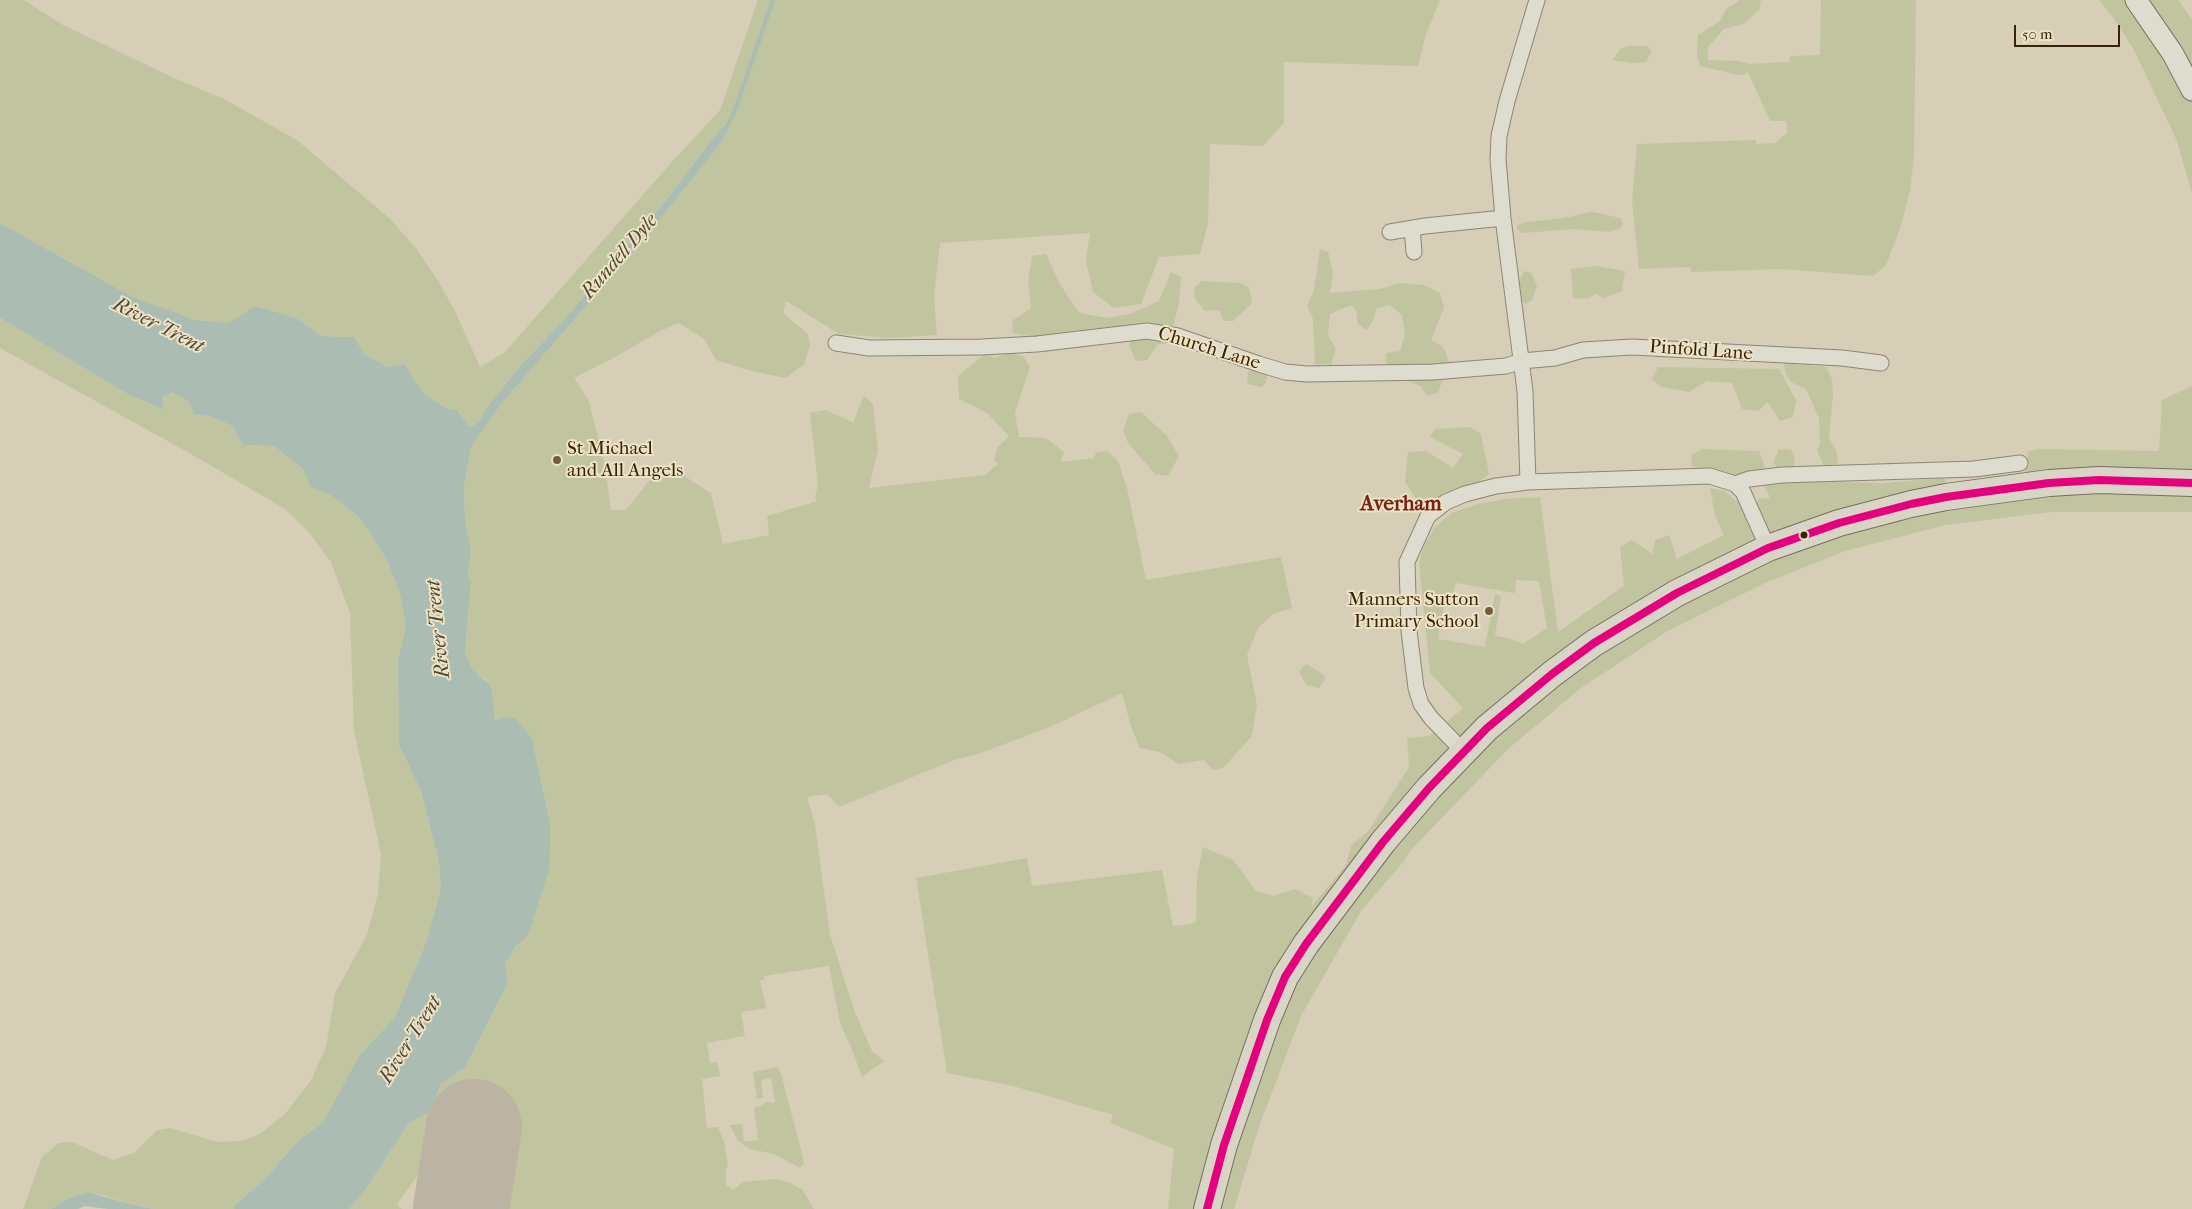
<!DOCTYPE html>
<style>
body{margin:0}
#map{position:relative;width:2192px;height:1209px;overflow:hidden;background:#d6ceb6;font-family:"IM FELL French Canon",serif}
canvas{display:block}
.scale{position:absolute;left:2014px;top:25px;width:106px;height:22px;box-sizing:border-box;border:2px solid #392203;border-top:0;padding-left:6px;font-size:15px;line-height:18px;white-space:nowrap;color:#392203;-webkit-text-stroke:4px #ede3c6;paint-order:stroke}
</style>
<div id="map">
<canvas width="2192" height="1209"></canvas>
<div class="scale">50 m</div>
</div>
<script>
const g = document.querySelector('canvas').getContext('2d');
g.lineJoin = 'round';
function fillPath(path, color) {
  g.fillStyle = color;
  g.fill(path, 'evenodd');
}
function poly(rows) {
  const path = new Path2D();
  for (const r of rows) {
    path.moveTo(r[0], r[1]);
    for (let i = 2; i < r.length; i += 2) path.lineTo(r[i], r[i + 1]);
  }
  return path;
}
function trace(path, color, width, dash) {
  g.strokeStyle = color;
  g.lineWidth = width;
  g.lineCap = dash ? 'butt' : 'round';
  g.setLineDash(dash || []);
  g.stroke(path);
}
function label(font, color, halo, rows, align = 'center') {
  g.font = font + ' "IM FELL French Canon",serif';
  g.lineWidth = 4;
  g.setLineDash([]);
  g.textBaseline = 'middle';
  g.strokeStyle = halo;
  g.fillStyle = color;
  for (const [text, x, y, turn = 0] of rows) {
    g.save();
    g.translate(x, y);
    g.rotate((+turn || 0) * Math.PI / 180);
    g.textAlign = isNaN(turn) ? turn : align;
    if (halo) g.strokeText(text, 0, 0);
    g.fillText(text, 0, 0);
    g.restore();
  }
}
fillPath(poly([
 [0,0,24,0,63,25,172,77,226,100,297,140,389,218,415,247,438,281,455,311,480,367,505,352,670,164,720,110,758,0,1440,0,1426,34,1418,66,1284,62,1284,123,1263,146,1210,144,1208,224,1200,254,1159,257,1141,304,1114,308,1093,292,1086,261,1090,233,940,243,934,297,937,335,889,338,839,334,786,301,783,313,808,334,810,346,804,364,786,378,751,371,716,360,704,339,679,323,658,332,619,355,574,378,588,399,600,444,599,452,604,461,611,510,626,510,653,476,681,474,711,493,723,544,769,535,767,516,817,501,815,497,818,484,810,413,825,410,853,422,864,396,873,404,878,450,869,488,985,475,998,464,994,460,997,448,1009,436,987,413,959,399,958,376,985,354,995,358,1011,352,1024,357,1030,367,1015,413,1019,437,1046,438,1064,452,1061,462,1093,458,1097,452,1108,451,1118,461,1127,488,1146,580,1281,557,1292,608,1273,614,1258,628,1247,655,1257,705,1252,736,1223,768,1213,770,1204,760,1179,764,1160,752,1140,748,1131,727,1122,693,1050,727,978,754,957,759,839,807,827,794,807,797,815,825,830,935,855,1012,872,1051,884,1061,862,1077,851,1047,840,1023,829,966,764,976,764,980,760,980,766,1008,741,1012,745,1036,707,1043,710,1063,717,1062,720,1076,702,1079,707,1128,718,1127,724,1142,728,1167,726,1169,726,1185,734,1190,742,1182,775,1179,788,1182,802,1189,814,1209,492,1209,503,1134,465,1110,397,1204,402,1209,349,1209,365,1190,409,1123,430,1112,441,1084,465,1067,508,983,505,964,515,947,528,936,551,827,532,739,526,730,499,721,495,723,493,696,487,681,472,669,465,652,471,584,468,575,471,551,465,519,464,486,471,447,502,403,640,244,718,147,729,130,723,126,666,200,563,321,520,366,485,410,480,421,469,427,457,410,447,409,423,393,405,364,388,367,364,354,353,337,321,336,297,318,255,306,228,323,195,320,131,296,0,223],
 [1740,0,1761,0,1759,10,1744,24,1724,29,1708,47,1708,60,1739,61,1749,64,1789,62,1790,56,1820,55,1821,0,1916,0,1914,156,1910,191,1900,229,1886,265,1873,276,1782,269,1691,272,1691,267,1639,269,1632,201,1637,144,1756,140,1756,144,1775,143,1787,133,1786,121,1770,121,1748,72,1744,75,1734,74,1700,66,1697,56,1698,35,1720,21,1726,9],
 [2099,0,2178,0,2192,20,2192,193,2177,141,2135,52,2118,24],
 [1629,46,1648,46,1652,51,1646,62,1631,63,1613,60,1620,49],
 [1592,212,1621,218,1623,224,1620,228,1609,232,1575,229,1523,233,1517,229,1517,225,1527,222,1564,218],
 [1320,249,1328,252,1333,272,1330,293,1380,289,1400,283,1424,285,1440,293,1444,307,1431,340,1443,347,1449,361,1438,393,1427,396,1420,386,1401,378,1385,361,1387,353,1400,351,1405,334,1402,315,1390,305,1377,308,1372,323,1366,330,1358,324,1356,310,1351,305,1330,314,1328,336,1336,349,1331,365,1315,364,1313,319,1307,306,1314,290],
 [1046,254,1060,284,1079,313,1107,318,1130,314,1159,301,1171,272,1181,277,1179,304,1169,342,1157,345,1147,360,1136,361,1129,346,1132,336,1119,326,1038,337,1013,333,1012,321,1031,308,1028,281,1032,256],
 [1596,266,1625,271,1622,291,1604,298,1596,294,1587,299,1573,298,1571,269],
 [1524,271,1531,273,1537,286,1532,300,1526,304,1522,301,1519,281],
 [1202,281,1240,283,1249,287,1252,303,1233,321,1224,321,1219,310,1205,311,1195,299,1194,288],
 [0,318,129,395,163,410,162,397,171,391,188,401,195,415,210,416,232,426,243,445,274,446,304,470,310,487,330,495,360,518,387,560,400,594,406,626,398,661,399,745,421,791,439,863,441,888,427,940,395,1017,359,1056,323,1122,297,1142,264,1180,236,1204,234,1209,153,1209,89,1192,67,1199,51,1209,23,1209,42,1157,59,1143,72,1142,113,1160,134,1153,157,1130,170,1128,217,1142,241,1141,260,1134,285,1114,311,1080,326,1047,335,993,367,935,378,893,381,854,354,731,350,613,331,562,310,534,285,509,198,458,0,348],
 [1784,363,1826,367,1832,379,1833,394,1829,438,1837,452,1838,464,1824,466,1817,451,1820,443,1819,418,1806,389,1791,382,1785,372],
 [1658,367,1779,369,1796,400,1793,417,1780,421,1768,402,1758,411,1742,409,1732,383,1707,381,1689,392,1661,387,1652,379],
 [1257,369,1267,373,1266,383,1261,387,1247,384,1248,372],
 [2192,386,2192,512,2052,512,1946,525,1845,551,1763,584,1666,632,1581,688,1507,750,1411,850,1404,861,1361,911,1301,1016,1260,1124,1234,1209,1168,1209,1174,1149,1110,1123,1113,1115,1013,1086,947,1073,916,878,1027,858,1032,886,1162,870,1173,926,1196,923,1197,877,1203,847,1233,860,1256,891,1273,896,1295,889,1313,898,1311,907,1346,865,1351,846,1369,830,1409,767,1407,738,1430,736,1463,708,1430,673,1419,562,1425,544,1435,527,1452,513,1478,504,1504,499,1540,497,1558,632,1624,586,1620,547,1632,540,1652,554,1655,540,1669,535,1677,559,1724,535,1715,516,1710,488,1725,491,1741,505,1747,520,1759,498,1771,499,1764,486,1788,481,1883,483,1944,478,1947,483,2022,474,2029,466,2027,452,2039,449,2159,451,2162,400],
 [1516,580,1539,581,1547,628,1523,644,1512,639,1495,636,1501,596,1495,594,1485,647,1438,639,1446,592,1453,593,1456,583,1515,593],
 [1141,412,1167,436,1179,456,1168,476,1155,474,1128,443,1123,430,1129,414],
 [1470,427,1481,434,1489,474,1479,482,1435,502,1417,500,1405,482,1408,452,1426,451,1453,468,1463,454,1430,437,1435,429],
 [1702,449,1759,451,1765,467,1761,474,1736,479,1692,466,1691,455],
 [1779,449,1791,450,1795,459,1793,468,1779,470,1773,462],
 [1306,664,1320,672,1326,678,1319,688,1306,685,1299,671],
 [778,1067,781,1074,801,1150,804,1164,800,1168,774,1154,750,1149,738,1141,730,1125,742,1124,744,1142,758,1140,754,1107,762,1106,766,1102,775,1103,771,1078,761,1080,763,1098,757,1099,753,1072]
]), '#c1c59f');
fillPath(poly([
 [723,126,729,130,718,147,640,244,502,403,471,447,464,486,465,519,471,551,468,575,471,583,465,652,472,669,490,685,493,696,495,722,503,717,514,718,526,730,532,739,551,827,549,870,528,936,515,947,505,964,508,983,465,1067,441,1084,430,1112,409,1123,365,1190,349,1209,234,1209,235,1205,264,1180,297,1142,323,1122,359,1056,395,1017,427,940,441,888,439,863,421,791,399,745,398,661,406,626,400,594,387,560,360,518,330,495,310,487,304,470,274,446,243,445,232,426,210,416,195,415,188,401,172,392,162,397,164,410,129,395,0,318,0,223,131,296,195,320,228,323,255,306,297,318,321,336,354,337,364,354,388,367,405,364,423,393,447,409,457,410,470,427,480,421,485,410,520,366,563,321,666,200],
 [89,1192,104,1197,153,1209,108,1209,85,1206,78,1209,51,1209,67,1199]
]), '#abbdb3');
trace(poly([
 [724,132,734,113,773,0]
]), '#abbdb3', 4.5);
trace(poly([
 [461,1209,474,1127]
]), '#bbb4a2', 96);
const street = poly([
 [1412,228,1414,252],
 [1390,232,1425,226,1503,218],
 [836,343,869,348,982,347,1037,344,1147,331,1178,336,1259,364,1285,372,1307,374,1433,372,1506,366,1522,361,1555,358,1583,350,1632,347,1842,358,1881,363],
 [1528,482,1525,391,1503,218,1498,159,1499,136,1507,101,1537,0],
 [1735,484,1749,479,1782,475,1974,469,2020,463],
 [1463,751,1431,718,1421,704,1416,688,1409,631,1407,562,1428,516,1446,502,1465,494,1496,486,1528,482,1710,476,1735,484,1743,492,1768,548]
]);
const secondary = poly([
 [2136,0,2173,54,2192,90]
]);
const highway = poly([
 [1207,1209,1224,1145,1267,1020,1285,977,1306,944,1383,842,1429,788,1487,728,1552,674,1594,643,1677,593,1768,548,1839,523,1911,504,1946,497,2049,483,2099,480,2192,483]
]);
trace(street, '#8d8574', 17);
trace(secondary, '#766e5d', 23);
trace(highway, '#766e5d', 28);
trace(street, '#dedbcf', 15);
trace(secondary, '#dedbcf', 21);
trace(highway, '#d9d5c6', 26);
trace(poly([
 [1207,1209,1224,1145,1267,1020,1285,977,1306,944,1383,842,1429,788,1487,728,1552,674,1594,643,1677,593,1768,548,1839,523,1911,504,1946,497,2049,483,2099,480,2192,483]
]), '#e5007d', 8);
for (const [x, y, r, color] of [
 [557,460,5,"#705e42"],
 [1804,535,4.5,"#392203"],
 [1489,611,5,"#705e42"]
]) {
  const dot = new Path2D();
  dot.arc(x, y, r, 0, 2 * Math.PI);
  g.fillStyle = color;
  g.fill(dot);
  trace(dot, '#ede3c6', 2);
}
label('19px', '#392203', '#ede3c6', [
 ["Church Lane",1209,349,17],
 ["Pinfold Lane",1701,351,4]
]);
label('19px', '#392203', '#ede3c6', [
 ["St Michael",567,449],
 ["and All Angels",567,471],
 ["Manners Sutton",1479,600,"right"],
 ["Primary School",1479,622,"right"]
], 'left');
label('italic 20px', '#51472f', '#ede3c6', [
 ["Rundell Dyle",620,257,-49],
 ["River Trent",158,326,27],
 ["River Trent",439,629,-96],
 ["River Trent",411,1040,-58]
]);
label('bold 21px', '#7a1f14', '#ede3c6', [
 ["Averham",1401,505]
]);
</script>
